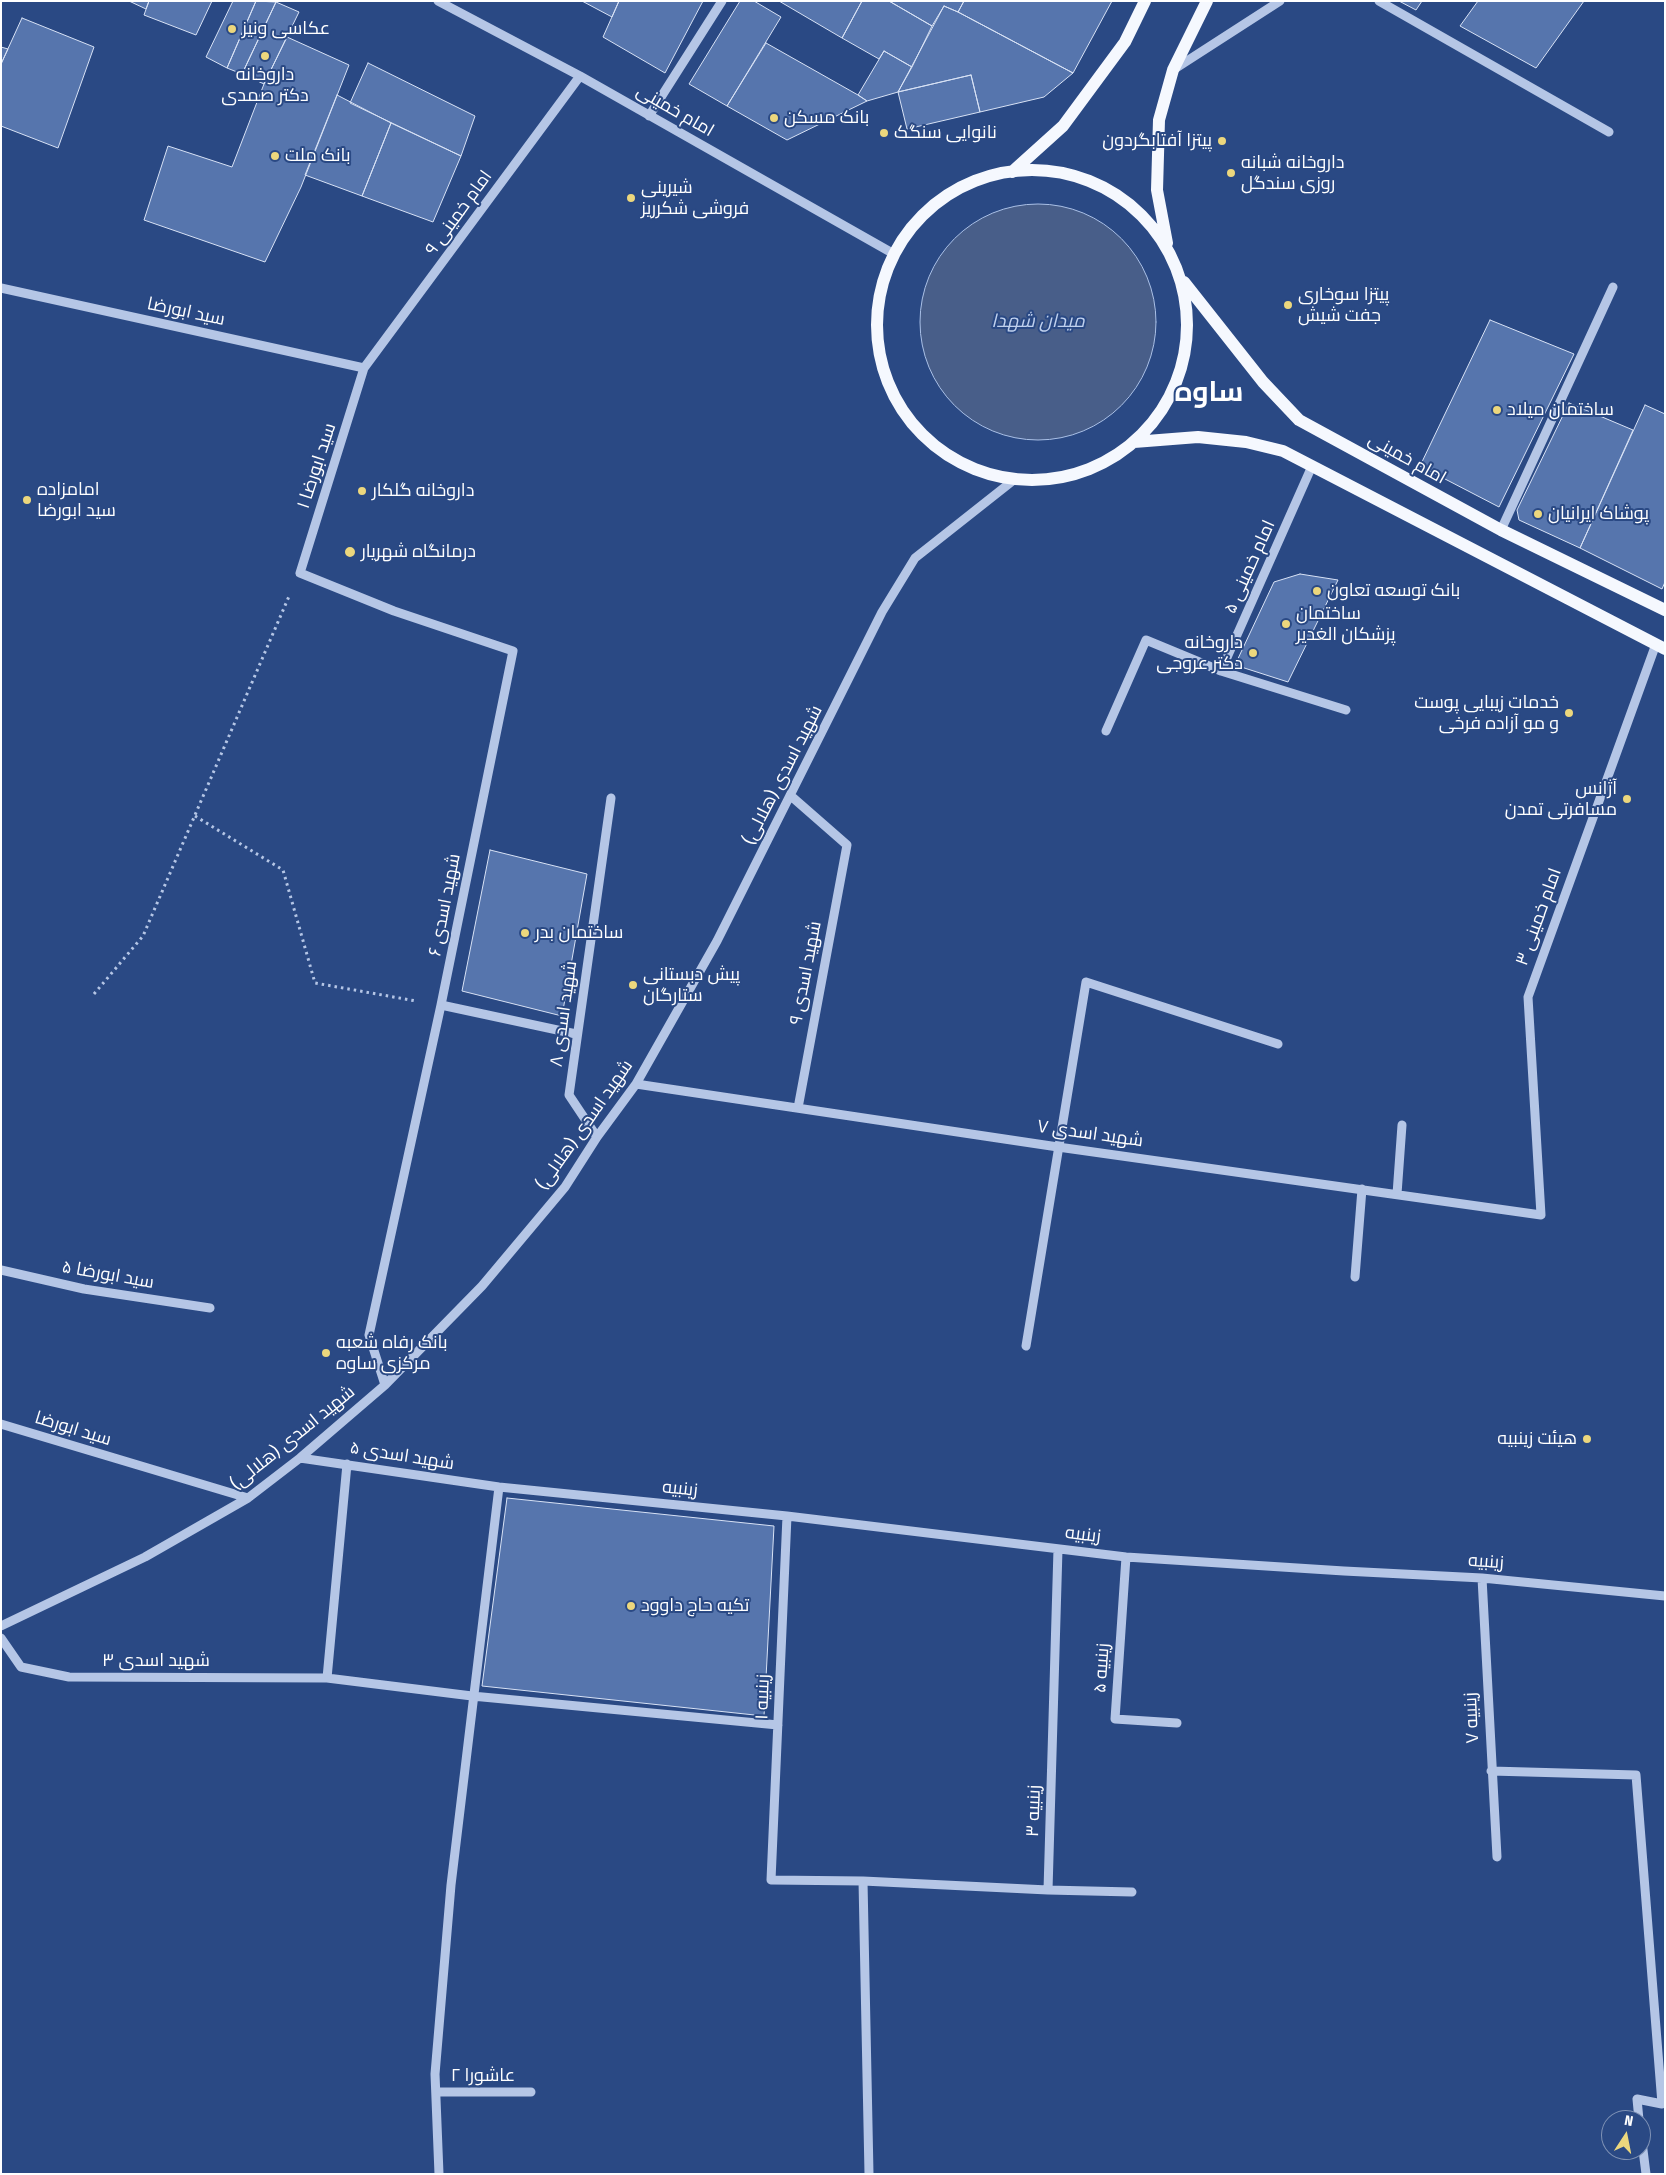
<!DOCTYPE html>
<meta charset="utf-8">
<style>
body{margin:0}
#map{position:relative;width:1666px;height:2175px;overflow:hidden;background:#2a4984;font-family:"Fira Sans Condensed",sans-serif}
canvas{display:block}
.frame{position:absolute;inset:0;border:2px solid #fff;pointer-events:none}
.north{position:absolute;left:1601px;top:2110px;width:50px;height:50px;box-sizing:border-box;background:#2a4984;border:1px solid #7f92b5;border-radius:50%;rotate:11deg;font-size:14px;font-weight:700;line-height:20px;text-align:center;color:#fff}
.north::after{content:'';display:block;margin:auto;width:18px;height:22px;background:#ecd77d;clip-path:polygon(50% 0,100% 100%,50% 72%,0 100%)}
</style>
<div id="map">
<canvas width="1666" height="2175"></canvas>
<div class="frame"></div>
<div class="north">N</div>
</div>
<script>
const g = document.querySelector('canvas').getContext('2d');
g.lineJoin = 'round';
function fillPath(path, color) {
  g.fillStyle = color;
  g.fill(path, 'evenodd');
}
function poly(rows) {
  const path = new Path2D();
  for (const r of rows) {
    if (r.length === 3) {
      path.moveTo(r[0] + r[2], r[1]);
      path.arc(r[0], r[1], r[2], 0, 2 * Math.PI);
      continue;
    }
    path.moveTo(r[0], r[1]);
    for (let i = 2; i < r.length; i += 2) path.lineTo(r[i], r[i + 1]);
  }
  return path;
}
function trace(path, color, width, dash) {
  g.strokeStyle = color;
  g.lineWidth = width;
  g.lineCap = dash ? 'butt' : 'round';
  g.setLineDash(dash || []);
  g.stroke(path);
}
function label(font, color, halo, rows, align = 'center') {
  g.font = font + ' "Fira Sans Condensed",Cairo,sans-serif';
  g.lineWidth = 4;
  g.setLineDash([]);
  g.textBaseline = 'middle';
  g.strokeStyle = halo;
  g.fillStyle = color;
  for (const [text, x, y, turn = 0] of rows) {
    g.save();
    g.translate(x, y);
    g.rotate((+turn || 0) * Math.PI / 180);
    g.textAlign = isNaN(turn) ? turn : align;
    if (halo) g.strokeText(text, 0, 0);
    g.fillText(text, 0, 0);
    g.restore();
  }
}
const water = poly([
 [1038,322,118]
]);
fillPath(water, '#485e89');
trace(water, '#aac0e6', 1);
const building = poly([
 [129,1,149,1,146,9,129,1],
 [149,1,212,1,196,35,144,15,149,1],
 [233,1,256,1,227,68,206,57,233,1],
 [256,1,276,2,242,74,227,68,256,1],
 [582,1,619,1,612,17,582,1],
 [619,1,703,1,665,73,603,37,619,1],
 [740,1,754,1,781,17,727,106,689,84,740,1],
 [779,1,862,1,842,38,779,1],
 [862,1,889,1,932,26,912,67,884,51,879,59,842,38,862,1],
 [889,1,964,1,958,12,944,6,932,26,889,1],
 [964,1,1112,1,1073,73,958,12,964,1],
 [1399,1,1422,1,1416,10,1399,1],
 [1478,1,1584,1,1536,68,1460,26,1478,1],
 [276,2,299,12,264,84,242,74,276,2],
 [944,6,958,12,1073,73,1044,97,980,112,971,75,898,92,944,6],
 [22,18,94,47,58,148,1,126,1,64,22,18],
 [287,37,349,65,301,187,265,262,144,220,168,146,232,167,264,84,287,37],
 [766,43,858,95,867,101,787,140,727,106,766,43],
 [1,47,8,49,1,64,1,47],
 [884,51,912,67,898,92,867,101,858,95,884,51],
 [368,63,475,116,461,156,350,103,368,63],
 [971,75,980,112,907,129,898,92,971,75],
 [337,95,391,123,362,196,305,175,337,95],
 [391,123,461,156,433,222,362,196,391,123],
 [1490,320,1574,354,1499,507,1420,466,1490,320],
 [1569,403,1633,430,1580,548,1519,520,1517,510,1569,403],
 [1645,405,1665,414,1665,582,1662,589,1580,548,1645,405],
 [1300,574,1338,580,1288,682,1235,665,1274,582,1300,574],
 [490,850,587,874,562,1016,462,991,490,850],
 [507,1498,774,1526,764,1716,482,1686,507,1498]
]);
fillPath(building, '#5675ad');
trace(building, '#d8e2f5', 1);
trace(poly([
 [195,816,283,870,315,983,416,1001],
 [94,994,143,936,290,594]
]), '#b5c6e6', 3, [2.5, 4]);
trace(poly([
 [438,1,580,76,894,254],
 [1379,1,1609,132],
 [1173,70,1280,1],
 [649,116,722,1],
 [1,288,364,368],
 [1312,466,1221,671,1346,710],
 [1501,530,1613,287],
 [1106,731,1146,640,1221,671],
 [791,796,847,845,798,1108],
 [441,1005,576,1034],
 [636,1084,1058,1147,1541,1215,1528,997,1656,644],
 [597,1137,569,1095,611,798],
 [1397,1194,1402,1125],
 [1,1270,84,1289,210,1308],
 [1355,1277,1362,1189],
 [1026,1346,1086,982,1278,1044],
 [385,1385,369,1335,441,1005,513,651,394,611,300,573,364,368,580,76],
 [1,1424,248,1498],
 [300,1458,499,1487,787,1516,1126,1557,1344,1571,1482,1578,1665,1596],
 [787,1516,771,1880,863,1881,869,2174],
 [1126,1557,1115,1719,1177,1723],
 [1482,1578,1497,1857],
 [1,1626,145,1557,248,1498,300,1458,385,1385,482,1286,565,1187,597,1137,636,1084,717,941,882,612,915,558,1015,479],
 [1,1638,21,1667,69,1677,327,1678,472,1696,778,1725],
 [327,1678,347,1464],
 [1491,1771,1636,1775,1662,2104,1637,2099,1639,2120],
 [863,1881,1048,1890,1058,1549],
 [1048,1890,1132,1892],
 [436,2092,531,2092],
 [1641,2134,1646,2174],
 [439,2174,435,2074,451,1885,499,1487]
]), '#b5c6e6', 9);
trace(poly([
 [1032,325,155],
 [1012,172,1063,126,1125,42,1145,1],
 [1167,243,1157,190,1159,120,1173,70,1207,1],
 [1184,282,1263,382,1299,420,1501,530,1665,610],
 [1134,442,1198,437,1246,442,1283,451,1665,649]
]), '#f5f8fe', 12);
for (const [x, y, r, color] of [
 [232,29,5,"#ecd77d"],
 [265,56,5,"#ecd77d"],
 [774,118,5,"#ecd77d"],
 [884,133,5,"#ecd77d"],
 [1222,141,5,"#ecd77d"],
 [275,156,5,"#ecd77d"],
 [1231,173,5,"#ecd77d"],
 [631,198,5,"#ecd77d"],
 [1288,305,5,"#ecd77d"],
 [1497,410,5,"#ecd77d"],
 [362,491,5,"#ecd77d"],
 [27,500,5,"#ecd77d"],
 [1538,514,5,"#ecd77d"],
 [350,552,6,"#ecd77d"],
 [1317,591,5,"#ecd77d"],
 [1286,624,5,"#ecd77d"],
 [1253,653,5,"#ecd77d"],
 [1569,713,5,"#ecd77d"],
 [1627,799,5,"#ecd77d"],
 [525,933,5,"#ecd77d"],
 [633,985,5,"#ecd77d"],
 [326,1353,5,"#ecd77d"],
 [1587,1439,5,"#ecd77d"],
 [631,1606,5,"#ecd77d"]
]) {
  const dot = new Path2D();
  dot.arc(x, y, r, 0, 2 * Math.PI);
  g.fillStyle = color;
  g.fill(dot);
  trace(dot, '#2a4984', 2);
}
label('18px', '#fff', '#2a4984', [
 ["عکاسی ونیز",242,29],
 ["داروخانه",265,75,"center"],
 ["دکتر صمدی",265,96,"center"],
 ["بانک مسکن",784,118],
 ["نانوایی سنگک",894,133],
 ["پیتزا آفتابگردون",1212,141,"right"],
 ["بانک ملت",285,156],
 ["داروخانه شبانه",1241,163],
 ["روزی سندگل",1241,184],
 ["شیرینی",641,188],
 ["فروشی شکرریز",641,209],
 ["پیتزا سوخاری",1298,295],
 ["جفت شیش",1298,316],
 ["ساختمان میلاد",1507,410],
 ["امامزاده",37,490],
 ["سید ابورضا",37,511],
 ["داروخانه گلکار",372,491],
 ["پوشاک ایرانیان",1548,514],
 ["درمانگاه شهریار",361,552],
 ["بانک توسعه تعاون",1327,591],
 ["ساختمان",1296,614],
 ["پزشکان الغدیر",1296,635],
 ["داروخانه",1243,643,"right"],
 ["دکتر عروجی",1243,664,"right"],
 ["خدمات زیبایی پوست",1559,703,"right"],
 ["و مو آزاده فرخی",1559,724,"right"],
 ["آژانس",1617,789,"right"],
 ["مسافرتی تمدن",1617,810,"right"],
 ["ساختمان بدر",535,933],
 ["پیش دبستانی",643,975],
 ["ستارگان",643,996],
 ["بانک رفاه شعبه",336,1343],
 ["مرکزی ساوه",336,1364],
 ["هیئت زینبیه",1577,1439,"right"],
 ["تکیه حاج داوود",641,1606]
], 'left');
label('18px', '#fff', '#2a4984', [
 ["امام خمینی",675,111,30],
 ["امام خمینی ۹",459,213,-54],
 ["سید ابورضا",186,312,12],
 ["امام خمینی",1407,459,29],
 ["سید ابورضا ۱",317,466,-72],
 ["امام خمینی ۵",1250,567,-66],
 ["شهید اسدی (هلالی)",783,775,-63],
 ["شهید اسدی ۶",445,905,-79],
 ["امام خمینی ۳",1539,917,-70],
 ["شهید اسدی ۹",806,973,-79],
 ["شهید اسدی ۸",564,1014,-82],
 ["شهید اسدی (هلالی)",585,1125,-55],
 ["شهید اسدی ۷",1090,1134,8],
 ["سید ابورضا ۵",108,1275,10],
 ["سید ابورضا",73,1429,17],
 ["شهید اسدی (هلالی)",293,1438,-39],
 ["شهید اسدی ۵",402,1456,9],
 ["زینبیه",680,1489,6],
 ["زینبیه",1083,1535,7],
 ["زینبیه",1486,1562,4],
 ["شهید اسدی ۳",156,1661],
 ["زینبیه ۵",1102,1668,-86],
 ["زینبیه ۱",763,1697,-88],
 ["زینبیه ۷",1472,1718,-93],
 ["زینبیه ۳",1034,1811,-88],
 ["عاشورا ۲",483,2076]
]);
label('italic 19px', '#c0d1ee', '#2a4984', [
 ["میدان شهدا",1038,322]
]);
label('bold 28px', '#fff', '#2a4984', [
 ["ساوه",1209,393]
]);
</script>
